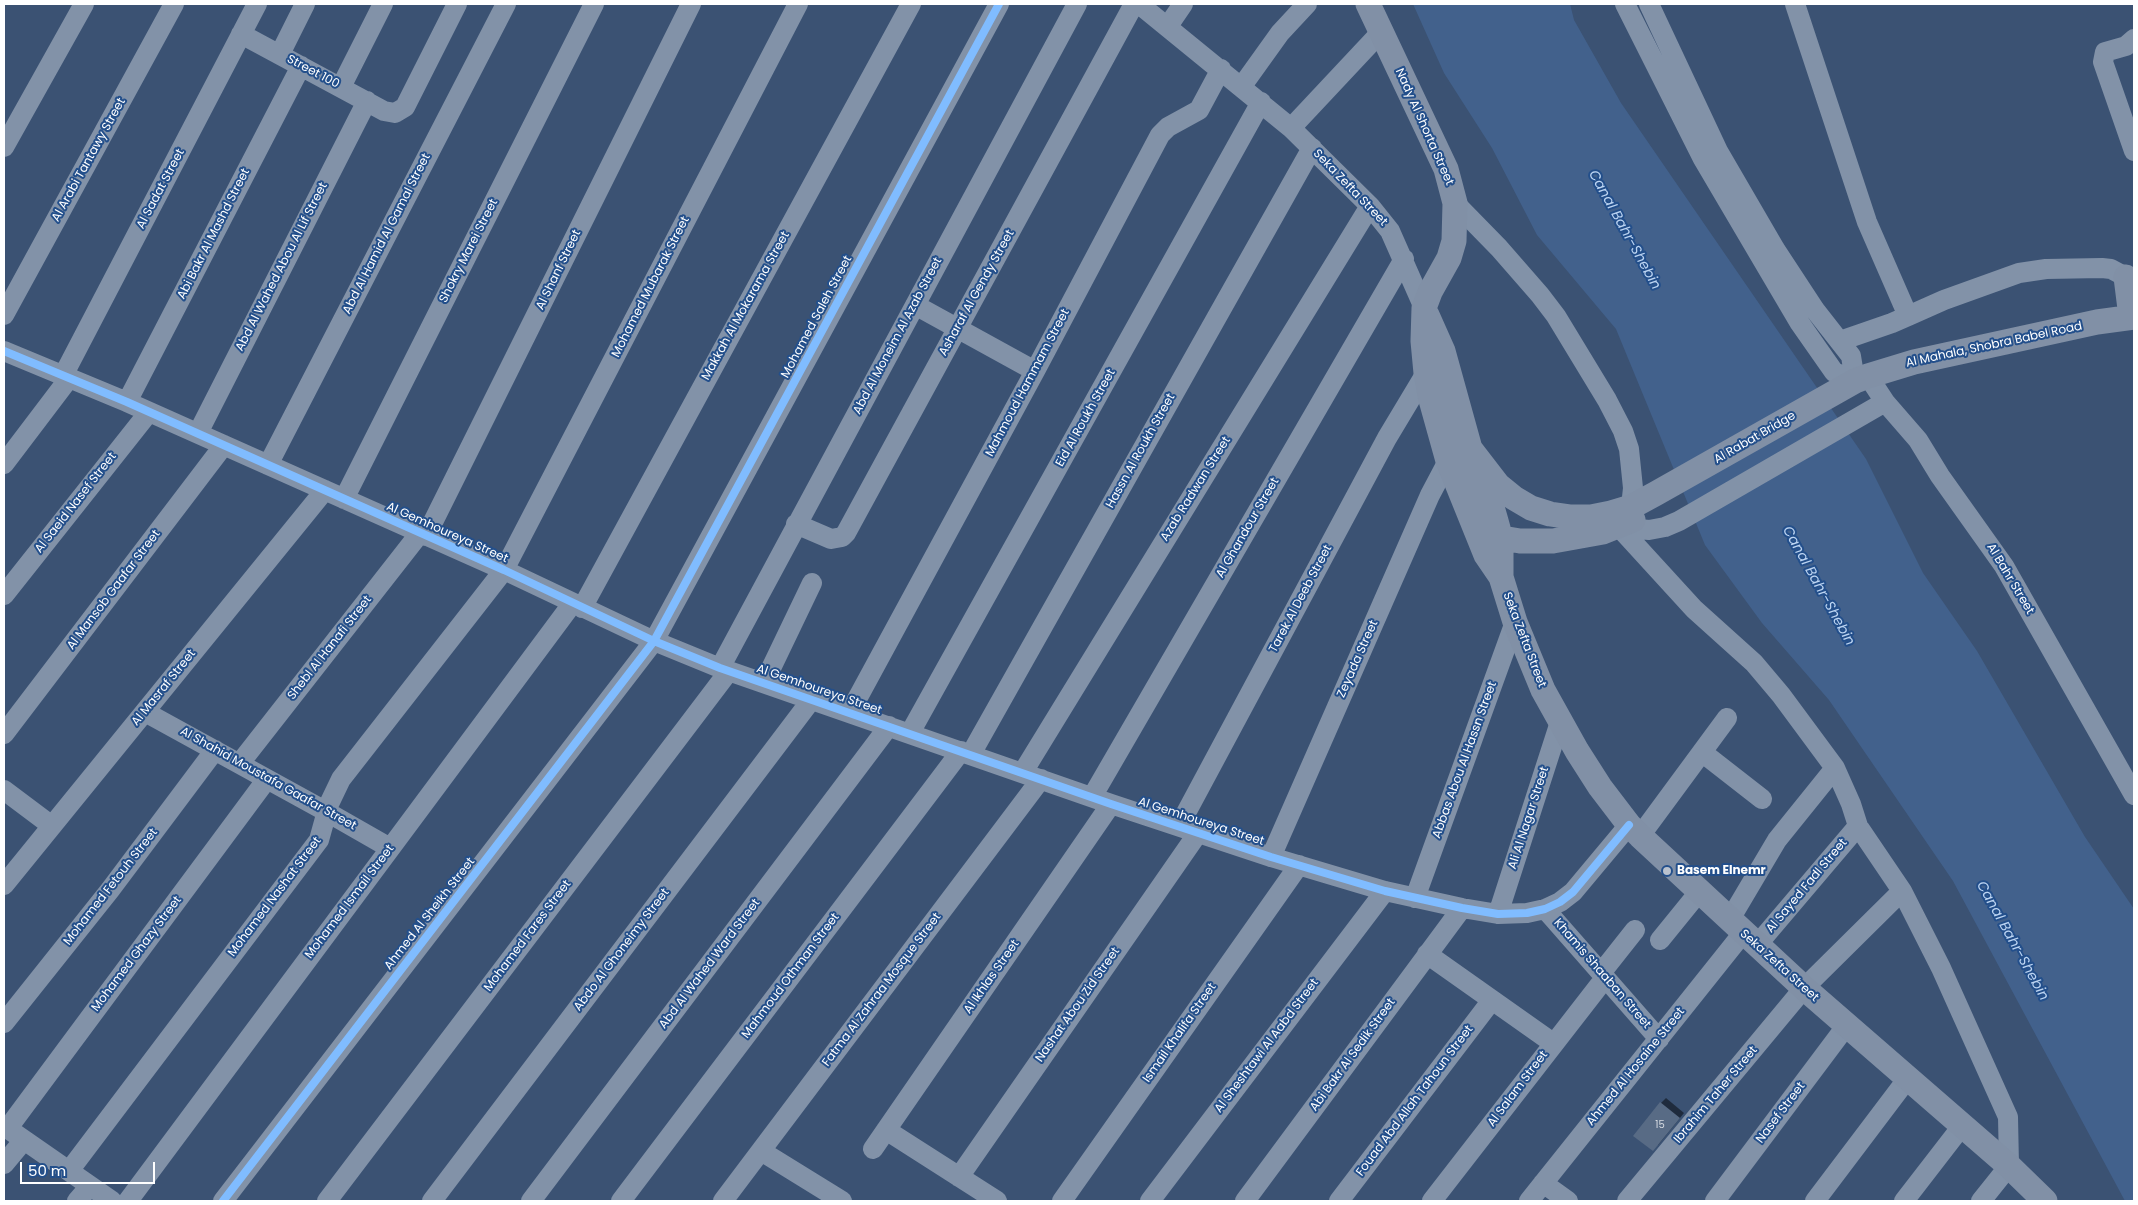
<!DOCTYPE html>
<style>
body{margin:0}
#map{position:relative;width:2138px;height:1205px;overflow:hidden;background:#3b5273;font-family:Poppins,sans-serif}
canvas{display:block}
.frame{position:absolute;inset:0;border:5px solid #fff;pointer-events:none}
.scale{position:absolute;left:20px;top:1162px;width:135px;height:22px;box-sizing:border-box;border:2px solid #fff;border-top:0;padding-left:6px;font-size:15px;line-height:18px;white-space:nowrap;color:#fff;-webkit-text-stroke:4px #234f8b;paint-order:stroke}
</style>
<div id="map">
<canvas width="2138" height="1205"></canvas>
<div class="frame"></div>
<div class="scale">50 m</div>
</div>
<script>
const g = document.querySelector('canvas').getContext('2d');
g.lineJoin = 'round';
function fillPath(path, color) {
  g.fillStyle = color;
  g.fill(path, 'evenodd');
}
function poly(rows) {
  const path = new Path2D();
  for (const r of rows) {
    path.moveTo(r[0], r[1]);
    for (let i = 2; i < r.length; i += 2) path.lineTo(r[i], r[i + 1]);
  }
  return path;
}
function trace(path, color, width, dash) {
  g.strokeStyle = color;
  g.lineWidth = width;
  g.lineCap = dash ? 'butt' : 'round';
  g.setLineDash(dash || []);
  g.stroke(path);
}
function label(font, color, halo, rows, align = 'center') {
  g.font = font + ' Poppins,sans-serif';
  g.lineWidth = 4;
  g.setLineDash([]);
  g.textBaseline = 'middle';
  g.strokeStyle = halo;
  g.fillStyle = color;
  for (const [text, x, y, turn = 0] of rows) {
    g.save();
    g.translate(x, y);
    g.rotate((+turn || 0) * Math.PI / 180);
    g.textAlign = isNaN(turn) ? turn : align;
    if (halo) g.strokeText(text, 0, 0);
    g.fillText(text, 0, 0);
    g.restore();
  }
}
fillPath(poly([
 [1413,4,1570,4,1574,20,1621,103,1866,459,1923,573,1977,651,2085,837,2134,909,2134,1201,2125,1201,1953,881,1829,700,1762,623,1705,545,1616,329,1537,235,1492,148,1444,73]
]), '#42618c');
fillPath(poly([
 [1666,1098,1684,1113,1658,1145,1661,1103]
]), '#0007');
fillPath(poly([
 [1660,1102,1680,1118,1653,1151,1633,1136]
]), '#586b85');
trace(poly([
 [1139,4,1291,128,1370,206,1390,231,1424,308],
 [1625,4,1703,159,1799,322,1834,372,1855,381,1851,356,1815,310,1775,249,1718,151,1649,4],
 [1795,4,1867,222,1908,316,1892,323,1840,341],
 [1168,26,1183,4],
 [241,34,384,111,395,113,405,107,457,4],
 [2134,39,2126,46,2105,52,2103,62,2134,151],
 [280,54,305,4],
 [1242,86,1280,33,1307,4],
 [341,87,383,4],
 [1291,128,1381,32],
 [4,147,84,4],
 [1455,203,1499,248,1540,295,1556,316,1607,400,1623,431,1629,449,1633,488,1631,507],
 [915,305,1035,371],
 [4,315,174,4],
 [1908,316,1944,300,2019,273,2046,269,2102,268,2111,269,2126,277,2134,277],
 [4,351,127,402,504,570,654,641,720,668,1111,804,1271,857,1385,891,1462,908,1498,914,1527,913,1545,909,1560,902,1573,892,1629,825],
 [64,374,257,4],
 [1868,376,1885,402,1918,440,1940,476,2004,566,2134,795],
 [127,402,301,66],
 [198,433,367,101],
 [4,464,70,377],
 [268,465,506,4],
 [344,499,594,4],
 [796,524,831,539,842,537,846,533,1134,4],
 [1619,527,1694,609,1754,663,1781,695,1835,768,1851,804,1858,826,1902,891,1941,968,2008,1117,2009,1166,1981,1201],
 [1619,527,1649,530,1665,527,1679,521,1885,402],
 [426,536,691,4],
 [4,595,149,412],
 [582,608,911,4],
 [720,668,1077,4],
 [764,683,812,583],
 [145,712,327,812,390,848],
 [850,712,1035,371,1160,135,1168,127,1199,110,1221,69],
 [910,733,1261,102],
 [4,734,224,445],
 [1703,753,1762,799],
 [971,754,1312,148],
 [240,763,420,533],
 [1023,772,1370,206],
 [4,790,52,826],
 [1092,797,1404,259],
 [1179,826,1387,438,1426,373],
 [1640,836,1727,718],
 [1271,857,1430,495,1448,461],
 [4,885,325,490],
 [1415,898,1515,622],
 [1545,909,1659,1039],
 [1498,914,1560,722],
 [1729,921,1777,840,1835,768],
 [1660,940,1699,892],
 [1757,945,1858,826],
 [1427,954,1553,1043],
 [1601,973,1635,930],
 [4,1023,110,890,215,750],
 [4,1126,112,1201],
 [8,1128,267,779],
 [886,1130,997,1201],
 [873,1149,1111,804],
 [761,1151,842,1201],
 [4,1164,24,1140],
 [69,1171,319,840,329,804,341,779,504,570,798,4],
 [959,1177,1198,833],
 [1543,1183,1568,1201],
 [77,1201,90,1186],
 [128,1201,572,604],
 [223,1201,654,641,999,4],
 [327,1201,729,671],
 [432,1201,812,699],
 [531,1201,889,726],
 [621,1201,961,751],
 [723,1201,1041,779],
 [1062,1201,1299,865],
 [1150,1201,1385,891],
 [1245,1201,1462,908],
 [1339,1201,1492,1000],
 [1432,1201,1605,978],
 [1529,1201,1743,933],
 [1627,1201,1804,988,1902,891],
 [1715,1201,1847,1025],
 [1815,1201,1908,1078],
 [1904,1201,1962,1126]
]), '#8292a8', 20);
trace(poly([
 [1368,4,1446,169,1455,203,1454,241,1449,258,1430,292,1424,308,1423,341,1426,373,1431,400,1448,461,1486,555,1501,577,1515,622,1543,690,1577,751,1600,787,1629,825,1640,836,1804,988,2009,1166,2045,1201],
 [2126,277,2131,317],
 [1427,315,1443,351,1474,463,1490,500,1496,521,1501,539,1501,577],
 [1471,450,1498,485,1514,498,1531,508,1550,514,1571,517,1591,517,1611,513,1631,507,1655,494,1855,381,1868,376,1914,362,2097,322,2134,317],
 [1484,535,1520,541,1553,541,1603,532,1633,520]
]), '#8190a6', 25);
trace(poly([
 [4,351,127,402,504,570,654,641,720,668,1111,804,1271,857,1385,891,1462,908,1498,914,1527,913,1545,909,1560,902,1573,892,1629,825],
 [223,1201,654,641,999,4]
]), '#80bcff', 8);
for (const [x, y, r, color] of [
 [1667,871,5,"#bac2ce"]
]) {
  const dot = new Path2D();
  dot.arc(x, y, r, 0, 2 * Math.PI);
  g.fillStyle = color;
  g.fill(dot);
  trace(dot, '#234f8b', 2);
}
label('10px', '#d5dae0', null, [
 ["15",1660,1125]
]);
label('12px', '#fff', '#234f8b', [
 ["Street 100",313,72,28],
 ["Nady Al Shorta Street",1424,127,66],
 ["Al Arabi Tantawy Street",89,160,-61],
 ["Seka Zefta Street",1350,188,46],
 ["Al Sadat Street",161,189,-62],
 ["Abi Bakr Al Mashd Street",214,234,-63],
 ["Abd Al Hamid Al Gamal Street",387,234,-63],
 ["Shokry Marei Street",469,251,-63],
 ["Abd Al Wahed Abou Al Lif Street",282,267,-63],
 ["Al Shanf Street",559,270,-64],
 ["Mohamed Mubarak Street",651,287,-63],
 ["Asharaf Al Gendy Street",977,293,-61],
 ["Makkah Al Mokarama Street",746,306,-61],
 ["Mohamed Saleh Street",817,317,-62],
 ["Abd Al Moneim Al Azab Street",898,336,-62],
 ["Al Mahala, Shobra Babel Road",1994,345,-12],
 ["Mahmoud Hammam Street",1028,383,-62],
 ["Eid Al Roukh Street",1086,418,-61],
 ["Al Rabat Bridge",1755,438,-30],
 ["Hassn Al Roukh Street",1141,451,-61],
 ["Azab Radwan Street",1196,489,-58],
 ["Al Saeid Nasef Street",76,503,-52],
 ["Al Ghandour Street",1248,528,-60],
 ["Al Gemhoureya Street",447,533,24],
 ["Al Bahr Street",2010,579,59],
 ["Al Mansob Gaafar Street",114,590,-53],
 ["Tarek Al Deeb Street",1301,599,-62],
 ["Seka Zefta Street",1524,640,69],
 ["Shebl Al Hanafi Street",330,648,-52],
 ["Zeyada Street",1358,659,-66],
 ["Al Masraf Street",164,688,-51],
 ["Al Gemhoureya Street",819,690,19],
 ["Abbas Abou Al Hassn Street",1465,760,-70],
 ["Al Shahid Moustafa Gaafar Street",268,779,29],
 ["Ali Al Nagar Street",1529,818,-72],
 ["Al Gemhoureya Street",1201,822,18],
 ["Al Sayed Fadl Street",1807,886,-50],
 ["Mohamed Fetouh Street",111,887,-52],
 ["Mohamed Nashat Street",275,897,-53],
 ["Mohamed Ismail Street",350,902,-53],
 ["Ahmed Al Sheikh Street",430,914,-52],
 ["Mohamed Fares Street",528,936,-53],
 ["Abdo Al Ghoneimy Street",622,950,-53],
 ["Mohamed Ghazy Street",137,954,-53],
 ["Abd Al Wahed Ward Street",710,964,-53],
 ["Seka Zefta Street",1779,966,42],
 ["Khamis Shaaban Street",1602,974,49],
 ["Mahmoud Othman Street",791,976,-53],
 ["Al Ikhlas Street",992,977,-55],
 ["Fatma Al Zahraa Mosque Street",882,990,-53],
 ["Nashat Abou Zid Street",1078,1005,-55],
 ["Ismail Khalifa Street",1180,1033,-55],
 ["Al Sheshtawi Al Aabd Street",1267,1046,-53],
 ["Abi Bakr Al Sedik Street",1353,1055,-54],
 ["Ahmed Al Hosaine Street",1636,1067,-51],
 ["Al Salam Street",1518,1089,-53],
 ["Ibrahim Taher Street",1716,1095,-50],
 ["Fouad Abd Allah Tahoun Street",1415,1101,-53],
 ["Nasef Street",1781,1113,-53]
]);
label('bold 12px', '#fff', '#234f8b', [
 ["Basem Elnemr",1677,871]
], 'left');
label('italic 14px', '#bcd4f2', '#234f8b', [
 ["Canal Bahr-Shebin",1624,230,61],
 ["Canal Bahr-Shebin",1818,586,61],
 ["Canal Bahr-Shebin",2012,941,61]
]);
</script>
